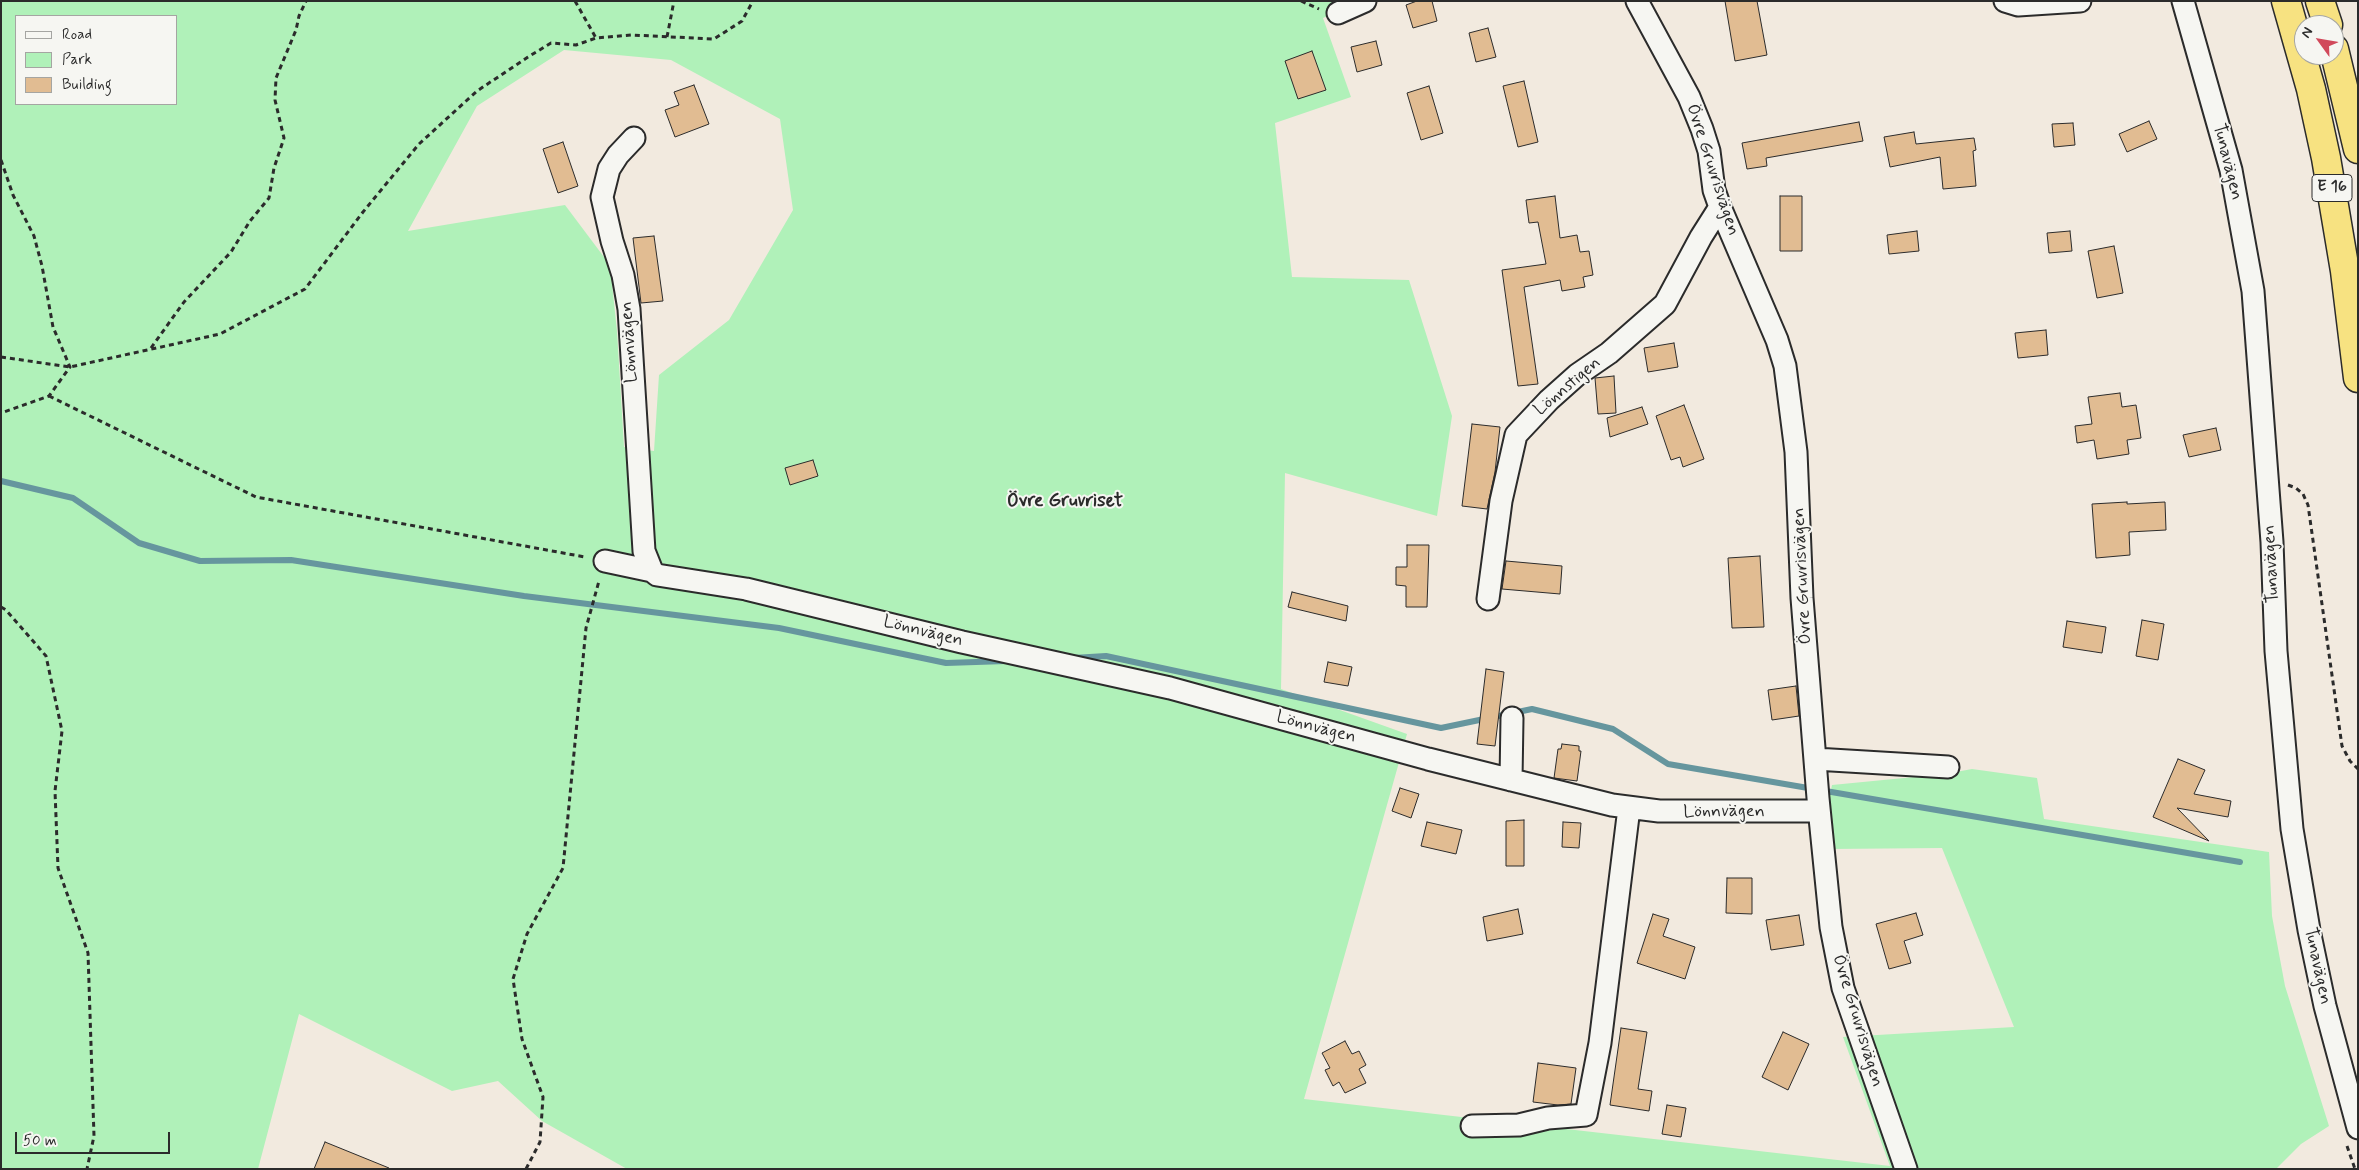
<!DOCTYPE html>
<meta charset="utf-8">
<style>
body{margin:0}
#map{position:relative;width:2359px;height:1170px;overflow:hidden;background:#f2eadf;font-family:Mynerve,sans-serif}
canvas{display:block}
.frame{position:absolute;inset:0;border:2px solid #2b2b2b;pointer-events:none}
.legend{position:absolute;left:15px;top:15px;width:162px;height:90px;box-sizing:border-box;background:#f6f6f2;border:1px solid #a5a5a2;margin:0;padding:6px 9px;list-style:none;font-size:15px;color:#2b2b2b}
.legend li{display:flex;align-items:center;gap:10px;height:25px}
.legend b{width:25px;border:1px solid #a5a5a2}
.north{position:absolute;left:2294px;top:15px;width:50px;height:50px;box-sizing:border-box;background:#f6f6f2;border:1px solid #a5a5a2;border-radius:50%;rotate:302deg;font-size:14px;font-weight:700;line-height:20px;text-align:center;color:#2b2b2b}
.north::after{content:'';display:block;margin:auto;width:18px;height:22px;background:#d1495b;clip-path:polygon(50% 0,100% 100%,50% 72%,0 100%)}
.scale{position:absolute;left:15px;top:1132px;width:155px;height:22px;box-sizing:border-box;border:2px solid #2b2b2b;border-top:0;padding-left:6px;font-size:15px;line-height:18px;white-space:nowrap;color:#2b2b2b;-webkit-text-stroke:4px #f6f6f2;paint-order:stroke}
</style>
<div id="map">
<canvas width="2359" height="1170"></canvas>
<div class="frame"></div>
<ul class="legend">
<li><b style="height:6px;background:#f6f6f2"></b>Road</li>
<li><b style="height:14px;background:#b0f1b9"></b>Park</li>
<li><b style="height:14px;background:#e1bc92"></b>Building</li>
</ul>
<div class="north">N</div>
<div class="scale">50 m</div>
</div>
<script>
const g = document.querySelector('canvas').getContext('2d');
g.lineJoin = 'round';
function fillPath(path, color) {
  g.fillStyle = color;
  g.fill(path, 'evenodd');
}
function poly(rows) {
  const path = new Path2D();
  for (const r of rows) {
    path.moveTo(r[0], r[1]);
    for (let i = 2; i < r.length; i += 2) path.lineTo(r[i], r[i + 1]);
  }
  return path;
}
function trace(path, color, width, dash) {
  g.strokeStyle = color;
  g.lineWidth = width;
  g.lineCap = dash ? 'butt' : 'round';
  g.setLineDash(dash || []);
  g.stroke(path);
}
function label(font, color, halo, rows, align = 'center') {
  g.font = font + ' Mynerve,sans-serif';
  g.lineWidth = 4;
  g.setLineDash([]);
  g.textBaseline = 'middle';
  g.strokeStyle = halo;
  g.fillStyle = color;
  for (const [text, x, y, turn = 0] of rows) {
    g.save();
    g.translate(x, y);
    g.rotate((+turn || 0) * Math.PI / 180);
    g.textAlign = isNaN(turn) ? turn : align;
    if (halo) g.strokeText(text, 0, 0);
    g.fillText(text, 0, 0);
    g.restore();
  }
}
fillPath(poly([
 [1,1,1365,1,1323,18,1351,97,1275,123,1292,277,1409,280,1452,416,1437,516,1285,473,1281,689,1407,734,1304,1099,1890,1166,1843,1037,2014,1027,1942,848,1830,849,1826,815,1832,785,1945,774,1972,769,2037,778,2044,819,2269,852,2272,916,2285,986,2329,1126,2301,1144,2276,1169,627,1169,542,1121,498,1081,452,1091,299,1014,258,1169,1,1169],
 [16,16,176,16,176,104,16,104],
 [564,50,671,60,780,119,793,210,729,320,659,375,654,451,624,447,617,331,610,265,565,205,408,231,477,106]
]), '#b0f1b9');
trace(poly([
 [1,481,73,498,139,543,200,561,291,560,524,596,779,628,946,663,1006,661],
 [1073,658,1106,656,1441,728,1532,709,1613,729,1668,764,2240,862]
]), '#66969e', 6);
const building = poly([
 [1417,1,1432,1,1437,21,1413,28,1406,5,1417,1],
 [1725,1,1757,1,1767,55,1735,61,1725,1],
 [1488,28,1496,57,1476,62,1469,33,1488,28],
 [1376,41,1382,65,1357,72,1351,47,1376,41],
 [1312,51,1326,90,1298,99,1285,61,1312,51],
 [1524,81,1538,142,1518,147,1503,86,1524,81],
 [694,85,709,124,675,137,665,110,679,105,674,92,694,85],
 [1429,86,1443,133,1421,140,1407,93,1429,86],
 [2149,121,2157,139,2127,152,2119,134,2149,121],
 [1859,122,1863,141,1766,158,1767,166,1747,169,1742,143,1859,122],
 [2073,123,2075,145,2054,147,2052,124,2073,123],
 [1914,132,1916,144,1974,138,1976,150,1973,151,1976,186,1943,189,1940,157,1890,167,1884,137,1914,132],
 [563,142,578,186,558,193,543,149,563,142],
 [1555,196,1560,238,1577,235,1580,252,1589,251,1593,275,1583,277,1585,287,1562,291,1560,280,1524,287,1538,384,1518,386,1502,270,1546,264,1538,222,1529,223,1526,200,1555,196],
 [1780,196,1802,196,1802,251,1780,251,1780,196],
 [1917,231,1919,251,1889,254,1887,235,1917,231],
 [2070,231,2072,251,2049,253,2047,233,2070,231],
 [654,236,663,301,641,303,633,238,654,236],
 [2114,246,2123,293,2097,298,2088,251,2114,246],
 [2046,330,2048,355,2018,358,2015,333,2046,330],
 [1674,343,1678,367,1648,372,1644,348,1674,343],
 [1614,376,1616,413,1598,414,1595,378,1614,376],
 [2120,393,2122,407,2136,405,2141,438,2127,440,2129,454,2097,459,2094,440,2077,443,2075,426,2092,424,2088,397,2120,393],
 [1684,405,1704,459,1683,467,1680,457,1671,460,1656,416,1684,405],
 [1642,407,1648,424,1610,437,1607,418,1642,407],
 [1472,424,1500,427,1495,472,1487,509,1462,506,1472,424],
 [2216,428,2221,450,2189,457,2183,435,2216,428],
 [813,460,818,476,790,485,785,468,813,460],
 [2127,502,2127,504,2165,502,2166,530,2129,532,2130,555,2096,558,2092,504,2127,502],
 [1407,545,1429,545,1427,607,1406,607,1406,586,1396,585,1396,567,1407,567,1407,545],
 [1760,556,1764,627,1732,628,1728,558,1760,556],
 [1506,561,1562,566,1560,594,1502,589,1506,561],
 [1292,592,1348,606,1346,621,1288,607,1292,592],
 [2142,620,2164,624,2158,660,2136,656,2142,620],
 [2067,621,2106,627,2102,653,2063,647,2067,621],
 [1328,662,1352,667,1348,686,1324,682,1328,662],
 [1486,669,1504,672,1495,746,1477,744,1486,669],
 [1796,686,1799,716,1772,720,1768,690,1796,686],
 [1562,744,1579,746,1579,751,1581,751,1577,781,1554,778,1558,749,1561,749,1562,744],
 [2178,759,2205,770,2194,794,2231,801,2228,817,2177,808,2209,841,2153,817,2178,759],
 [1400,788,1419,794,1411,818,1392,811,1400,788],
 [1524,820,1524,866,1506,866,1506,821,1524,820],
 [1427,822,1462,830,1456,854,1421,846,1427,822],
 [1563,822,1581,823,1579,848,1562,847,1563,822],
 [1727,878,1752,878,1752,914,1726,913,1727,878],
 [1518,909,1523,934,1487,941,1483,917,1518,909],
 [1916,913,1923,935,1904,941,1911,963,1889,969,1876,924,1916,913],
 [1653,914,1669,919,1663,936,1695,947,1685,979,1637,963,1653,914],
 [1799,915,1804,945,1771,950,1766,920,1799,915],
 [1621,1028,1647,1032,1638,1089,1652,1091,1649,1111,1610,1105,1621,1028],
 [1783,1032,1809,1044,1788,1090,1762,1077,1783,1032],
 [1345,1041,1352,1054,1359,1051,1366,1065,1359,1069,1366,1083,1345,1093,1339,1082,1333,1086,1325,1070,1330,1068,1322,1053,1345,1041],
 [1538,1063,1576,1068,1571,1104,1558,1105,1533,1102,1538,1063],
 [1667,1105,1686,1108,1681,1137,1662,1134,1667,1105],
 [325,1142,389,1168,389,1169,314,1169,325,1142]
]);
fillPath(building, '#e1bc92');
trace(building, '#2b2b2b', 1);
const minor = poly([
 [1637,1,1689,97,1702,129,1709,151,1714,190,1720,207,1777,340,1785,366,1796,452,1802,598,1818,798,1831,927,1843,988,1906,1169],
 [2005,1,2018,5,2080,1],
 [2183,1,2231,170,2253,291,2272,542,2276,651,2292,829,2309,930,2325,1006,2358,1128],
 [1338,13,1365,1],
 [634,138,618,155,609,169,602,197,612,241,623,275,629,309,644,551,652,571,657,575,746,589,962,642,1170,688,1428,759,1612,805,1659,811,1819,811],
 [605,561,652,571],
 [1488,599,1501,501,1516,435,1549,400,1577,375,1609,353,1665,304,1701,237,1720,207],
 [1815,759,1948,767],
 [1511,780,1512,718],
 [1472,1126,1519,1125,1548,1118,1586,1115,1600,1043,1629,808]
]);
const highway = poly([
 [2286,1,2311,89,2326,158,2345,271,2358,378],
 [2320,1,2328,25],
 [2334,49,2358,149]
]);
trace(minor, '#2b2b2b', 25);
trace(highway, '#2b2b2b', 31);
trace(poly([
 [575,1,596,38],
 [1301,1,1319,9],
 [667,37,674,1],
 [1,160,13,195,34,236,42,266,53,327,70,367,49,396,1,413],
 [151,348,184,302,231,252,250,221,269,198,274,168,284,138,275,100,276,78,296,30,299,16,306,1],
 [1,357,70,367,220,334,305,289,363,212,419,144,477,91,528,57,551,43,576,45,596,38,631,35,714,39,742,21,753,1],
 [49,396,256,497,585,557],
 [2288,485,2296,488,2303,494,2308,505,2342,746,2350,761,2358,769],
 [1,607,6,610,46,656,62,731,55,791,58,868,88,953,94,1136,87,1169],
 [2347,1146,2355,1169],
 [526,1169,540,1142,543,1097,522,1039,513,979,527,934,563,868,586,628,599,581]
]), '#2b2b2b', 3, [5, 4]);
trace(minor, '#f6f6f2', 21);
trace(highway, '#f7e281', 28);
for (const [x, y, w] of [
 [2332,188,40]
]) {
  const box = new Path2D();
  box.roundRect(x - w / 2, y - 13.5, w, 27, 4);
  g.fillStyle = '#f6f6f2';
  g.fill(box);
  trace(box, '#2b2b2b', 1);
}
label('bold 16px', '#2b2b2b', null, [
 ["E 16",2332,188]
]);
label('18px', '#2b2b2b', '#f6f6f2', [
 ["Tunavägen",2227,162,76],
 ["Övre Gruvrisvägen",1712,170,72],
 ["Lönnvägen",630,342,-94],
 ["Lönnstigen",1568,387,-40],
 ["Tunavägen",2272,564,-93],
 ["Övre Gruvrisvägen",1803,576,-93],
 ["Lönnvägen",923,632,14],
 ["Lönnvägen",1316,728,15],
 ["Lönnvägen",1724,812],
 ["Tunavägen",2317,966,78],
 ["Övre Gruvrisvägen",1857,1021,73]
]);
label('bold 19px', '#2b2b2b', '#f6f6f2', [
 ["Övre Gruvriset",1065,502]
]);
</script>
